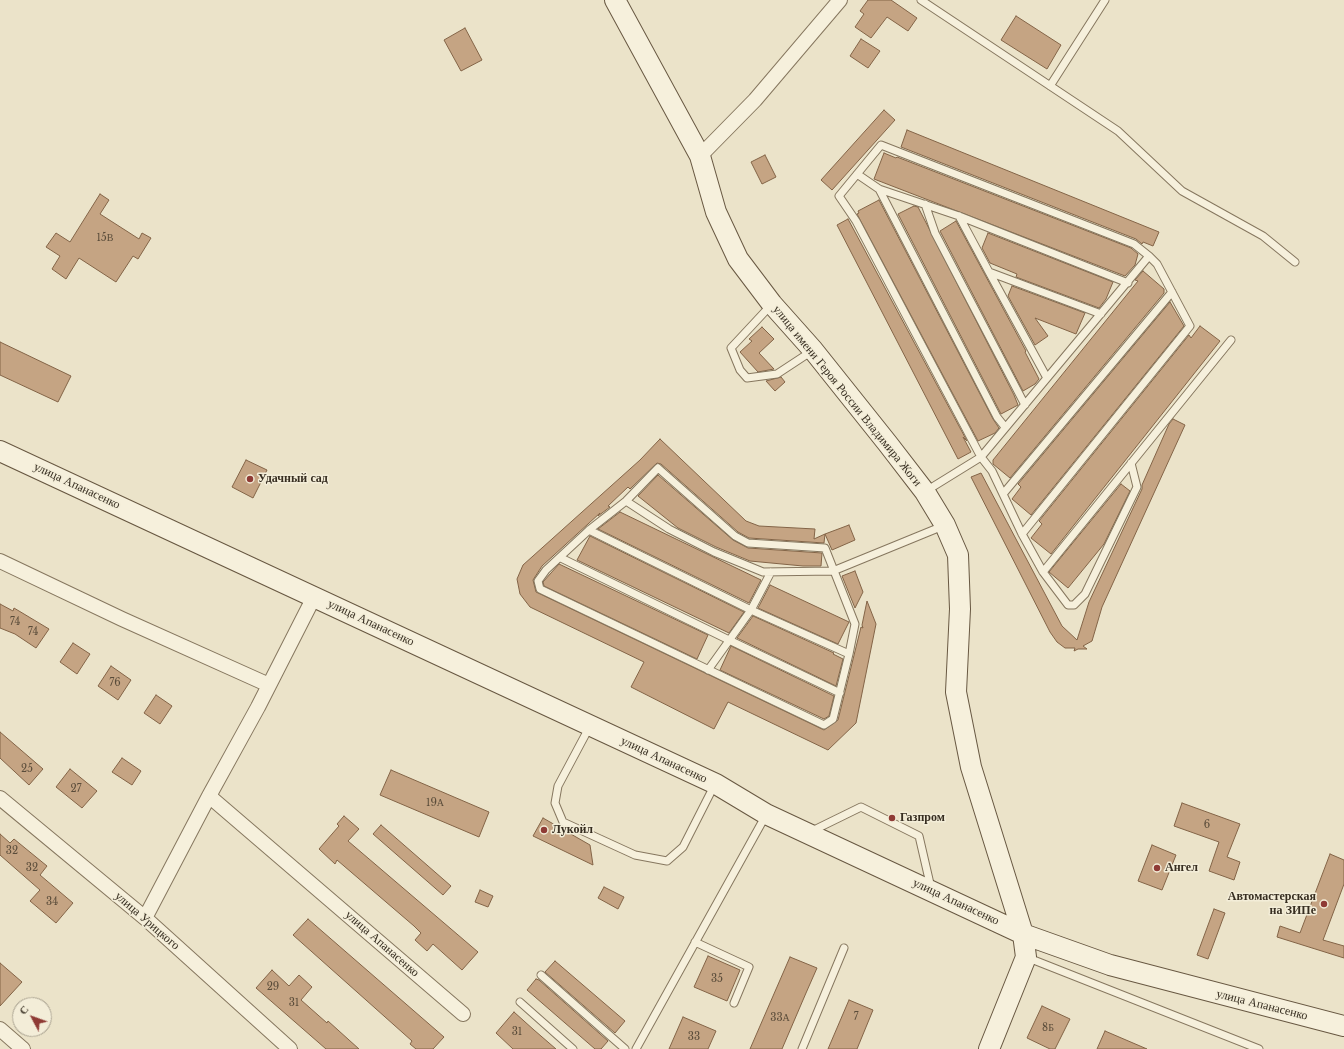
<!DOCTYPE html>
<meta charset="utf-8">
<style>
body{margin:0}
#map{position:relative;width:1344px;height:1049px;overflow:hidden;background:#ebe3c9;font-family:"Libre Baskerville",serif}
canvas{display:block}
.north{position:absolute;left:12px;top:997px;width:40px;height:40px;box-sizing:border-box;background:#f3edd8;border:1px solid #a8a18f;border-radius:50%;rotate:311deg;font-size:11px;font-weight:700;line-height:16px;text-align:center;color:#372e21}
.north::after{content:'';display:block;margin:auto;width:14px;height:18px;background:#8f3b35;clip-path:polygon(50% 0,100% 100%,50% 72%,0 100%)}
</style>
<div id="map">
<canvas width="1344" height="1049"></canvas>
<div class="north">С</div>
</div>
<script>
const g = document.querySelector('canvas').getContext('2d');
g.lineJoin = 'round';
function fillPath(path, color) {
  g.fillStyle = color;
  g.fill(path, 'evenodd');
}
function poly(rows) {
  const path = new Path2D();
  for (const r of rows) {
    path.moveTo(r[0], r[1]);
    for (let i = 2; i < r.length; i += 2) path.lineTo(r[i], r[i + 1]);
  }
  return path;
}
function trace(path, color, width, dash) {
  g.strokeStyle = color;
  g.lineWidth = width;
  g.lineCap = dash ? 'butt' : 'round';
  g.setLineDash(dash || []);
  g.stroke(path);
}
function label(font, color, halo, rows, align = 'center') {
  g.font = font + ' "Libre Baskerville",serif';
  g.lineWidth = 3;
  g.setLineDash([]);
  g.textBaseline = 'middle';
  g.strokeStyle = halo;
  g.fillStyle = color;
  for (const [text, x, y, turn = 0] of rows) {
    g.save();
    g.translate(x, y);
    g.rotate((+turn || 0) * Math.PI / 180);
    g.textAlign = isNaN(turn) ? turn : align;
    if (halo) g.strokeText(text, 0, 0);
    g.fillText(text, 0, 0);
    g.restore();
  }
}
const building = poly([
 [868,0,891,0,917,18,908,31,887,17,871,38,855,27,864,14,860,11,868,0],
 [1016,16,1061,45,1047,69,1001,40,1016,16],
 [465,28,482,60,461,71,444,40,465,28],
 [861,39,880,51,868,68,850,56,861,39],
 [884,110,895,120,832,190,821,180,884,110],
 [907,130,1159,232,1153,246,1143,242,1142,244,1136,239,901,147,907,130],
 [884,153,896,158,897,157,1131,248,1138,254,1135,265,1125,276,874,179,884,153],
 [765,155,776,177,762,184,751,162,765,155],
 [100,194,109,200,100,214,139,239,142,233,151,238,138,259,133,256,116,282,79,258,66,279,52,269,60,256,46,247,56,233,70,242,100,194],
 [879,200,993,419,999,428,995,433,978,441,857,214,859,213,858,211,879,200],
 [914,206,918,207,1014,395,1018,405,1001,414,898,214,914,206],
 [848,219,967,441,963,437,971,452,958,459,837,225,848,219],
 [956,221,1026,351,1025,352,1039,379,1035,384,1023,391,940,231,956,221],
 [988,233,1113,282,1106,299,1099,308,1016,277,1017,274,990,263,982,248,988,233],
 [1143,271,1164,289,1164,293,1010,478,993,464,993,460,1138,281,1135,280,1143,271],
 [1012,286,1085,313,1076,334,1035,318,1048,336,1035,345,1008,296,1012,286],
 [1170,302,1184,326,1031,515,1012,499,1021,487,1018,484,1170,302],
 [1200,326,1220,341,1051,554,1031,538,1042,524,1039,521,1189,335,1191,338,1200,326],
 [762,327,774,339,759,353,774,369,758,372,740,352,752,341,749,339,762,327],
 [0,342,71,376,58,402,0,375,0,342],
 [781,377,785,382,775,391,766,381,781,377],
 [1173,419,1185,425,1102,607,1092,641,1083,646,1087,649,1078,649,1074,651,1075,648,1065,648,1057,642,1050,632,971,477,981,473,1062,626,1077,640,1089,602,1142,489,1142,485,1169,424,1173,419],
 [660,439,746,521,759,526,815,529,814,539,825,534,824,543,749,538,738,532,661,464,657,463,630,489,628,487,608,506,610,507,598,516,600,513,542,566,533,580,536,592,824,730,838,720,861,627,863,628,862,625,867,601,876,624,856,723,828,750,728,702,714,729,631,687,644,662,530,607,520,594,517,579,523,565,640,460,660,439],
 [246,460,267,470,253,498,232,487,246,460],
 [658,475,733,540,748,548,822,553,821,566,803,566,750,561,716,547,678,528,638,496,658,475],
 [1121,484,1130,491,1104,544,1068,588,1049,572,1121,484],
 [620,512,761,580,749,603,598,529,620,512],
 [849,525,855,540,832,550,825,534,849,525],
 [590,536,744,612,729,633,577,560,590,536],
 [559,564,708,635,697,659,544,586,543,582,559,564],
 [855,571,863,592,855,608,842,576,855,571],
 [770,585,849,622,838,644,758,608,770,585],
 [0,604,13,611,14,608,49,629,36,648,15,634,0,628,0,604],
 [753,616,834,653,833,654,843,659,836,686,737,638,753,616],
 [73,643,90,654,77,674,60,662,73,643],
 [731,646,834,696,829,716,824,719,720,670,731,646],
 [111,666,131,680,118,700,98,686,111,666],
 [156,695,172,706,160,724,144,713,156,695],
 [0,732,43,769,29,785,0,758,0,732],
 [122,758,141,771,132,785,112,772,122,758],
 [70,769,97,791,82,808,56,787,70,769],
 [391,770,489,812,479,837,380,795,391,770],
 [1182,803,1240,824,1227,857,1240,862,1234,880,1209,871,1219,842,1174,826,1182,803],
 [344,816,359,829,348,841,478,952,462,970,433,944,427,951,415,940,421,933,414,926,337,860,335,864,319,849,339,826,337,824,344,816],
 [543,818,590,845,593,865,533,836,543,818],
 [381,825,451,886,443,895,373,834,381,825],
 [0,834,10,843,14,839,47,866,40,875,73,903,56,923,30,901,40,890,0,855,0,834],
 [1152,845,1176,855,1162,890,1138,881,1152,845],
 [1330,854,1344,860,1344,884,1323,940,1344,946,1344,958,1277,937,1280,926,1300,933,1330,854],
 [604,887,624,897,618,909,598,898,604,887],
 [480,890,493,896,488,907,475,902,480,890],
 [1214,909,1225,913,1208,959,1197,955,1214,909],
 [308,919,444,1037,433,1049,416,1049,410,1044,412,1041,293,935,308,919],
 [708,956,740,970,727,1001,694,987,708,956],
 [790,957,817,968,806,993,782,1049,750,1049,790,957],
 [555,961,625,1021,615,1033,545,972,555,961],
 [0,963,22,982,0,1006,0,963],
 [272,970,289,986,299,975,312,987,301,1000,327,1023,328,1021,359,1049,326,1049,256,988,272,970],
 [536,979,539,980,608,1041,601,1049,595,1049,527,990,536,979],
 [849,1000,873,1010,857,1049,828,1049,849,1000],
 [1042,1006,1070,1019,1055,1049,1050,1049,1027,1038,1042,1006],
 [514,1012,534,1030,556,1049,513,1049,496,1033,514,1012],
 [683,1017,716,1031,708,1049,669,1049,683,1017],
 [1105,1031,1147,1049,1097,1049,1105,1031]
]);
fillPath(building, '#c5a483');
trace(building, '#836447', 1);
const lane = poly([
 [921,0,1118,131,1182,191,1263,236,1295,262],
 [1050,86,1105,0],
 [857,174,879,189,959,216,1128,283],
 [879,189,997,417,1005,427],
 [925,204,935,233,1025,405],
 [959,216,989,272,1101,314],
 [989,272,1047,378],
 [772,304,731,348,740,370,747,378,777,374,812,351],
 [1131,463,1137,487,1085,594,1074,605,1068,605,1043,572,1022,534,992,471,981,457,856,221,839,196,881,145,1134,244,1149,256],
 [658,468,735,536,748,543,825,548,855,624,849,654,833,719,824,725,540,589,538,581,546,570,589,530,626,501,658,468],
 [926,491,981,457,1149,256,1157,264,1190,326,1022,534],
 [1003,494,1172,292],
 [626,501,669,529,714,552,763,572,833,571,943,526],
 [589,530,751,610,849,654],
 [561,558,729,640,840,693],
 [1043,572,1231,340],
 [708,670,751,610,771,572],
 [590,726,558,786,555,803,563,822,635,855,667,861,683,847,715,784],
 [812,831,861,807,919,836,931,888],
 [695,942,749,967,734,1003],
 [1026,957,1259,1049],
 [541,975,625,1049],
 [520,1002,573,1049],
 [636,1049,766,815],
 [802,1049,844,948]
]);
const street = poly([
 [700,156,755,100,840,0],
 [0,561,122,619,269,685],
 [209,796,463,1014],
 [0,798,145,918,290,1049],
 [145,918,209,796,258,707,314,597],
 [0,1029,23,1049]
]);
const secondary = poly([
 [615,0,700,156,716,212,738,259,772,304,813,350,888,444,925,492,945,525,958,555,960,609,956,692,971,767,1023,934,1026,957,989,1049],
 [0,451,716,784,766,814,1023,934,1110,965,1344,1026]
]);
trace(lane, '#86775f', 9);
trace(street, '#86775f', 16);
trace(secondary, '#685842', 22);
trace(lane, '#f6f0dc', 7);
trace(street, '#f6f0dc', 14);
trace(secondary, '#f6f0dc', 20);
for (const [x, y, r, color] of [
 [250,479,4,"#8f3b35"],
 [892,818,4,"#8f3b35"],
 [544,830,4,"#8f3b35"],
 [1157,868,4,"#8f3b35"],
 [1324,904,4,"#8f3b35"]
]) {
  const dot = new Path2D();
  dot.arc(x, y, r, 0, 2 * Math.PI);
  g.fillStyle = color;
  g.fill(dot);
  trace(dot, '#f3edd8', 1.5);
}
label('10px', '#5a4c3a', null, [
 ["15В",105,238],
 ["74",15,622],
 ["74",33,632],
 ["76",115,683],
 ["25",27,769],
 ["27",76,789],
 ["19А",435,803],
 ["6",1207,825],
 ["32",12,851],
 ["32",32,868],
 ["34",52,902],
 ["35",717,979],
 ["29",273,987],
 ["31",294,1003],
 ["7",856,1017],
 ["33А",780,1018],
 ["8Б",1048,1028],
 ["31",517,1032],
 ["33",694,1037]
]);
label('12px', '#372e21', '#f3edd8', [
 ["улица имени Героя России Владимира Жоги",847,396,51],
 ["улица Апанасенко",77,486,25],
 ["улица Апанасенко",371,623,25],
 ["улица Апанасенко",664,760,25],
 ["улица Апанасенко",956,902,25],
 ["улица Урицкого",147,921,41],
 ["улица Апанасенко",382,944,41],
 ["улица Апанасенко",1262,1005,14]
]);
label('bold 12px', '#372e21', '#f3edd8', [
 ["Удачный сад",258,479],
 ["Газпром",900,818],
 ["Лукойл",552,830],
 ["Ангел",1165,868],
 ["Автомастерская",1316,897,"right"],
 ["на ЗИПе",1316,911,"right"]
], 'left');
</script>
